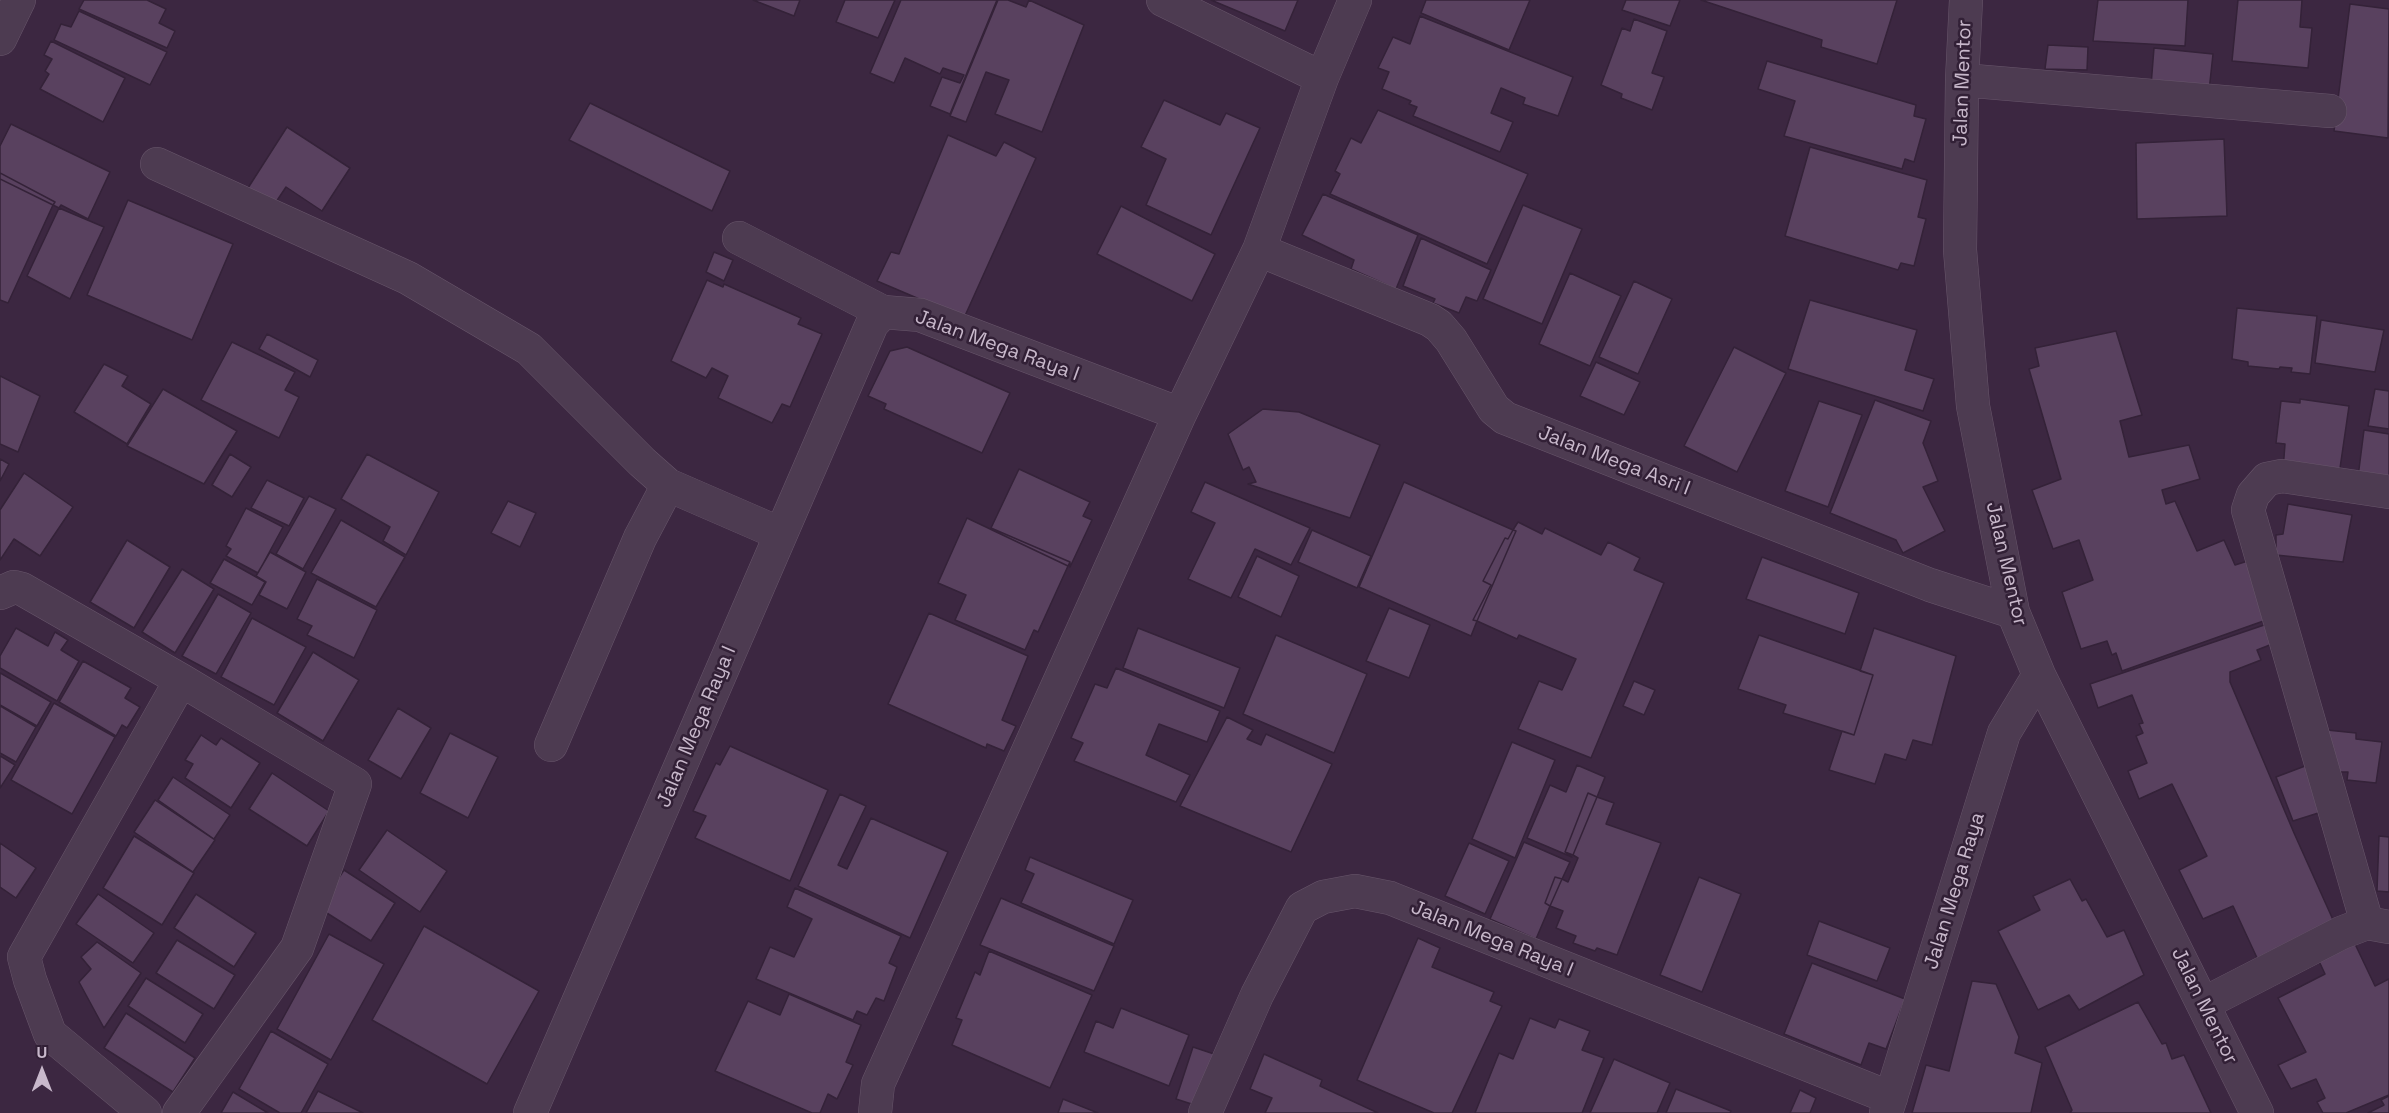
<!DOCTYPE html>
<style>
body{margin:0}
#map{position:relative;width:2389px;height:1113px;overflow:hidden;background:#3c2741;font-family:"Space Grotesk",sans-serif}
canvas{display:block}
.north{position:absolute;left:12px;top:1041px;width:60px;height:60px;-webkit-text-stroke:4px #322036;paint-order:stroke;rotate:0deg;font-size:16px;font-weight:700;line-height:24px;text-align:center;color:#c8b8cb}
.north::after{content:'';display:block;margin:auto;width:21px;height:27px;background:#c8b8cb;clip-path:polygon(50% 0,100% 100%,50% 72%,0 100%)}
</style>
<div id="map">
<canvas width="2389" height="1113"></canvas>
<div class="north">U</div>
</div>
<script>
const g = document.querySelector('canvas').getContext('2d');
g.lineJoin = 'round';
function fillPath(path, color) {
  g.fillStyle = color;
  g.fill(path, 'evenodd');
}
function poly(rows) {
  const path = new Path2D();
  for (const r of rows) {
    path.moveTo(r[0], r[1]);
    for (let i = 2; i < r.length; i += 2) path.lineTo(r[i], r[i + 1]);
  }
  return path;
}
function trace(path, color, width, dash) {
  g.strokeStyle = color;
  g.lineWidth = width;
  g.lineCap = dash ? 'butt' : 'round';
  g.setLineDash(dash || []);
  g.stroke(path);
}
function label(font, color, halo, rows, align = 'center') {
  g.font = font + ' "Space Grotesk",sans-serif';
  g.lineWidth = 5;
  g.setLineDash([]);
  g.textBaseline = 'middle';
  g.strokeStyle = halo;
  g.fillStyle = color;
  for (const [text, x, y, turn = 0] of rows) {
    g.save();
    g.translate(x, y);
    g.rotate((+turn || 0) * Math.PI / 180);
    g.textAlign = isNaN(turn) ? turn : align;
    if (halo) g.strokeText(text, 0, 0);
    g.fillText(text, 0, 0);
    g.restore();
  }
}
const building = poly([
 [84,0,147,0,166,9,159,23,175,31,167,48,79,9,84,0],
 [753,0,800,0,794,16,753,0],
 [845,0,895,0,878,38,836,22,845,0],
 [901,0,997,0,950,114,930,106,942,77,960,83,964,75,943,68,940,74,905,58,894,83,870,73,901,0],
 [998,0,1008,0,1026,7,1029,0,1084,25,1042,132,995,114,1009,80,986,72,966,122,950,116,998,0],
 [1211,0,1298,0,1285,31,1211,0],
 [1426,0,1530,0,1509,50,1421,13,1426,0],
 [1626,0,1680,0,1670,26,1622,10,1626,0],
 [1701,0,1897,0,1877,64,1821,47,1822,40,1701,0],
 [2098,0,2188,0,2185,46,2093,41,2098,0],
 [2238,0,2302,0,2300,27,2312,28,2308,68,2232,61,2238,0],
 [2350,4,2389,9,2388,138,2334,131,2350,4],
 [79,11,167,52,150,85,54,40,61,24,71,27,79,11],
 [1420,16,1573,77,1558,116,1523,104,1525,98,1501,88,1491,113,1513,122,1500,152,1413,116,1417,107,1409,104,1411,101,1382,89,1389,72,1378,68,1393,37,1410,44,1420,16],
 [1634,19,1667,31,1652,73,1664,77,1652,110,1621,98,1622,94,1601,85,1622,28,1630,31,1634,19],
 [51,41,125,78,103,122,40,89,49,74,45,71,52,59,44,55,51,41],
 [2048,45,2088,47,2087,70,2045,69,2048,45],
 [2154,48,2213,54,2209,91,2151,86,2154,48],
 [1767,61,1916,105,1914,116,1926,119,1914,162,1905,159,1902,169,1784,136,1795,101,1758,89,1767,61],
 [1164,100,1220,125,1226,113,1260,128,1211,235,1146,205,1166,159,1141,147,1164,100],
 [590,103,730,171,712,211,569,140,590,103],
 [1378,110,1528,174,1487,264,1330,194,1340,174,1335,171,1351,138,1361,143,1378,110],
 [11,124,110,172,88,219,61,205,59,208,53,205,55,202,0,173,0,146,11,124],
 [287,127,350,168,322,211,286,187,274,205,248,188,287,127],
 [948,135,996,156,1004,142,1036,158,964,318,877,281,891,252,899,254,948,135],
 [2224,139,2227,216,2137,219,2136,143,2224,139],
 [1810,147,1927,180,1918,217,1926,219,1914,266,1901,263,1898,270,1785,236,1810,147],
 [0,173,55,202,53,205,0,179,0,173],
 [0,179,53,205,8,303,0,300,0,179],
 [1323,194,1418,235,1396,289,1351,269,1354,260,1302,235,1323,194],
 [128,200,233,244,192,340,87,295,128,200],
 [1523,205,1582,229,1542,324,1483,299,1523,205],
 [1121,206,1215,254,1192,301,1097,254,1121,206],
 [59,208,104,227,70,299,27,276,59,208],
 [1421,238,1491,270,1477,301,1466,297,1459,313,1433,303,1435,299,1403,286,1421,238],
 [714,252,733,260,724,281,706,272,714,252],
 [1570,273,1621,296,1590,366,1539,344,1570,273],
 [707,280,723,287,724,284,801,318,798,324,822,334,790,407,782,404,772,423,718,398,728,376,712,368,706,378,671,361,707,280],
 [1634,281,1672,299,1638,374,1599,357,1634,281],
 [1810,300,1917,330,1905,370,1934,379,1923,411,1788,369,1810,300],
 [2237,308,2317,316,2310,374,2291,372,2292,368,2280,367,2279,369,2248,366,2248,362,2232,359,2237,308],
 [2321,320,2384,330,2375,372,2315,363,2321,320],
 [2116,331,2142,415,2120,421,2129,457,2189,445,2200,479,2162,490,2166,504,2175,501,2197,551,2224,540,2235,565,2251,560,2272,618,2122,671,2116,653,2112,655,2107,641,2081,649,2062,592,2093,580,2079,540,2053,549,2032,490,2061,479,2029,369,2039,366,2035,348,2116,331],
 [267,334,318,360,310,377,259,349,267,334],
 [232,342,295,372,285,390,299,397,279,438,201,400,232,342],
 [907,347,1010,393,982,453,884,409,886,404,868,396,890,351,907,347],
 [1734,347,1786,373,1737,472,1684,446,1734,347],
 [1596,362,1640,382,1624,415,1580,396,1596,362],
 [104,364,128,376,122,386,151,404,127,444,74,412,104,364],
 [0,376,40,396,18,452,0,444,0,376],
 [163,389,237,431,204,484,127,446,163,389],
 [2375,389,2389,391,2389,429,2368,426,2375,389],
 [2300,399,2349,406,2339,475,2283,470,2285,444,2276,443,2281,401,2300,403,2300,399],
 [1875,400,1931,421,1923,443,1938,481,1923,487,1945,531,1903,553,1896,540,1830,513,1875,400],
 [1819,401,1862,415,1828,507,1785,491,1819,401],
 [1263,409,1299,412,1380,445,1350,518,1248,484,1256,482,1249,467,1243,470,1228,434,1263,409],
 [2364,430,2389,434,2389,481,2358,477,2364,430],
 [230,454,251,467,232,497,212,485,230,454],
 [367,454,439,492,406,555,383,541,390,527,341,499,367,454],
 [0,459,9,464,0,481,0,459],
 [1019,469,1090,502,1083,516,1092,520,1070,567,1070,562,991,528,1019,469],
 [24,473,73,507,40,556,14,539,0,560,0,510,24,473],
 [267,480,304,498,289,526,251,508,267,480],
 [1205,482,1310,528,1291,565,1255,549,1231,598,1188,579,1215,523,1191,512,1205,482],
 [1404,482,1513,530,1508,539,1505,538,1483,581,1491,585,1473,620,1477,621,1471,636,1359,587,1404,482],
 [309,496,336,509,303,569,276,554,309,496],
 [508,501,536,513,520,547,491,533,508,501],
 [2288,504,2352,515,2343,562,2276,555,2276,535,2283,534,2288,504],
 [246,508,283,527,258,573,226,556,231,549,226,546,246,508],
 [967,518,1068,566,1038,632,1034,630,1025,650,955,620,966,595,938,583,967,518],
 [341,520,405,557,376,607,311,573,341,520],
 [1518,522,1542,534,1545,528,1601,555,1608,542,1640,558,1634,570,1664,583,1591,758,1518,729,1539,681,1562,690,1576,659,1519,635,1517,639,1477,621,1516,531,1513,530,1518,522],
 [991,528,1070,562,1068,566,990,529,991,528],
 [1312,530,1371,556,1357,588,1298,562,1312,530],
 [1513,530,1516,531,1477,621,1473,620,1491,585,1483,581,1505,538,1508,539,1513,530],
 [127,540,170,567,134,628,90,602,127,540],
 [270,552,306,572,287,609,259,595,266,582,256,576,270,552],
 [1257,556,1299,576,1281,617,1238,597,1257,556],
 [1762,557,1859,593,1845,634,1746,599,1762,557],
 [224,559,265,582,252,605,210,583,224,559],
 [182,569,214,589,175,653,142,632,182,569],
 [317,579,377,610,354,658,307,635,312,626,297,619,317,579],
 [218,594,251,613,216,674,182,656,218,594],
 [1389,608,1430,625,1409,678,1366,661,1389,608],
 [929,613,1028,656,1002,720,1016,726,1004,751,987,744,986,748,888,704,929,613],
 [252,618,306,647,274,705,221,677,252,618],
 [2273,622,2280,641,2257,650,2261,660,2230,672,2230,682,2294,833,2334,922,2258,960,2233,906,2203,919,2179,870,2207,856,2172,784,2139,799,2128,771,2147,763,2136,736,2143,733,2139,724,2143,723,2132,695,2098,708,2090,684,2273,622],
 [16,628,48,646,55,632,68,640,61,650,79,661,57,701,0,668,0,656,16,628],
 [1138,628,1240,668,1224,708,1123,668,1138,628],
 [1874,628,1956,656,1932,745,1913,740,1906,760,1885,754,1875,784,1829,770,1842,731,1854,735,1873,675,1860,671,1874,628],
 [1276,635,1367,674,1334,753,1243,714,1276,635],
 [1759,635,1873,675,1854,735,1783,713,1786,705,1738,689,1759,635],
 [313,652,359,680,323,741,277,713,313,652],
 [83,661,131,688,125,698,140,707,127,728,122,725,116,736,59,702,83,661],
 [1116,668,1220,711,1207,742,1159,724,1146,755,1190,775,1176,802,1074,761,1083,743,1071,738,1095,684,1107,688,1116,668],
 [0,673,51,702,37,726,0,705,0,673],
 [1634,681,1655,690,1644,715,1623,706,1634,681],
 [54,703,115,737,72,814,11,780,54,703],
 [0,706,36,727,16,762,0,753,0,706],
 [398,708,431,728,401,779,368,760,398,708],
 [1227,717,1253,730,1247,739,1261,745,1266,734,1332,764,1291,852,1180,806,1227,717],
 [2327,730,2356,733,2356,739,2382,742,2376,783,2347,780,2348,772,2339,772,2327,730],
 [450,733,498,757,468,818,420,793,450,733],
 [201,735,216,745,221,738,260,763,231,808,185,778,193,764,185,760,201,735],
 [1512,742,1555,760,1515,858,1472,839,1512,742],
 [730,746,828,790,790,881,695,838,706,816,693,811,716,763,720,765,730,746],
 [0,756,15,765,0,788,0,756],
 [2313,763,2331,809,2293,821,2276,777,2313,763],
 [1577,765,1605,777,1597,797,1588,793,1565,852,1572,857,1527,838,1550,785,1566,792,1577,765],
 [272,773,329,811,307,846,249,809,272,773],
 [173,777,230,815,214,839,158,800,173,777],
 [1588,793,1597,797,1573,855,1565,852,1588,793],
 [840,794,866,806,838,865,847,869,871,818,948,852,910,938,798,886,840,794],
 [1597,797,1614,803,1606,824,1661,843,1617,955,1597,948,1595,951,1573,943,1576,936,1556,928,1563,911,1550,906,1562,879,1568,882,1578,858,1573,855,1597,797],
 [155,800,215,840,193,872,134,832,155,800],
 [387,830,447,871,420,912,359,870,387,830],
 [134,836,194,873,162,925,103,888,134,836],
 [2379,836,2389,837,2389,892,2377,891,2379,836],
 [1524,842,1570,862,1562,879,1555,877,1545,903,1550,906,1536,939,1490,919,1524,842],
 [0,843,36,868,16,898,0,887,0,843],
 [1469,843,1509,861,1485,914,1445,896,1469,843],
 [1030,857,1133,900,1114,944,1021,903,1034,874,1025,870,1030,857],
 [344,870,395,903,371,941,319,908,344,870],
 [1555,877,1562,879,1550,906,1545,903,1555,877],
 [1699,877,1741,894,1702,992,1660,975,1699,877],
 [2070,879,2082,901,2086,899,2107,937,2124,930,2144,975,2079,1010,2069,995,2038,1010,1998,931,2040,910,2033,896,2070,879],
 [795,888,901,936,889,963,897,967,884,1001,876,998,867,1015,857,1011,853,1020,756,979,770,947,794,957,812,919,787,907,795,888],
 [98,894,154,933,133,963,76,924,98,894],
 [196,894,256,933,234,967,174,928,196,894],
 [1001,898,1114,946,1094,991,980,945,1001,898],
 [1819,921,1890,948,1877,981,1807,955,1819,921],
 [424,926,539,991,487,1084,372,1020,424,926],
 [329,934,384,964,331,1060,277,1029,329,934],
 [1418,938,1440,948,1432,967,1494,992,1490,1001,1502,1006,1452,1113,1434,1113,1357,1080,1418,938],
 [177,940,235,975,214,1009,156,973,177,940],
 [97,942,141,973,104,1028,79,982,91,969,81,957,97,942],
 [2355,944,2375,986,2389,979,2389,1095,2346,1113,2323,1113,2317,1102,2325,1098,2316,1079,2291,1089,2278,1065,2306,1052,2278,998,2325,974,2318,959,2355,944],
 [989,951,1092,995,1050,1088,952,1045,962,1020,956,1018,975,972,980,975,989,951],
 [1812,963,1905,999,1886,1049,1869,1043,1861,1065,1784,1034,1812,963],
 [146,978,203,1014,185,1043,128,1006,146,978],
 [1972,981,1996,984,2019,1037,2015,1053,2042,1063,2031,1113,1912,1113,1926,1065,1949,1071,1972,981],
 [789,994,861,1025,846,1062,853,1065,837,1099,828,1094,820,1113,812,1113,715,1071,748,1001,780,1015,789,994],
 [2138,1002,2162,1044,2166,1043,2172,1059,2184,1055,2211,1113,2070,1113,2072,1110,2045,1047,2138,1002],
 [1121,1008,1189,1035,1169,1086,1084,1052,1096,1021,1113,1028,1121,1008],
 [126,1013,195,1058,173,1092,104,1048,126,1013],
 [1530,1018,1555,1028,1559,1019,1590,1031,1582,1050,1604,1058,1582,1113,1475,1113,1499,1053,1513,1059,1530,1018],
 [271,1031,328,1064,301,1113,280,1113,239,1089,271,1031],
 [1193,1047,1220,1056,1204,1108,1176,1099,1193,1047],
 [1264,1054,1322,1080,1320,1086,1378,1113,1265,1113,1272,1098,1250,1089,1264,1054],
 [1614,1059,1670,1083,1657,1113,1590,1113,1614,1059],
 [1676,1089,1731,1111,1730,1113,1666,1113,1676,1089],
 [1800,1090,1816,1098,1810,1113,1790,1113,1800,1090],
 [318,1091,363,1113,306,1113,318,1091],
 [233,1092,268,1113,221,1113,233,1092],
 [2389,1096,2389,1113,2368,1113,2384,1105,2381,1100,2389,1096],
 [1063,1099,1098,1113,1058,1113,1063,1099]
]);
fillPath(building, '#59415f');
trace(building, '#342238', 1.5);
const minor = poly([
 [1163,0,1322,78],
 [1966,0,1962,80,1960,250,1973,406,2013,612,2039,675,2257,1113],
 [0,39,19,0],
 [1962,80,2330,111],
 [157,164,408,278,529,349,642,462,668,485,640,538,551,745],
 [739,238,883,312],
 [1259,250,1430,320,1439,326,1451,340,1494,409,1505,418,1930,585,2013,612],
 [668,485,781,534],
 [0,593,14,587,22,589,181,680,355,784,297,948,179,1113],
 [2367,923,2248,510,2253,495,2267,479,2282,476,2389,492],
 [2203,1004,2341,933,2367,923,2389,927],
 [145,1113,50,1034,30,980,24,957,181,680],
 [530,1113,872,324,883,312,920,315,1180,414],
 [875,1113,878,1084,1180,414,1259,250,1322,78,1355,0],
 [1205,1113,1257,995,1302,908,1323,897,1355,891,1390,898,1891,1098],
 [1886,1113,2004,733,2039,675]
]);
trace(minor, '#68566b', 34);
trace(minor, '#4d3b51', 33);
label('20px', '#c8b8cb', '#322036', [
 ["Jalan Mentor",1963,83,-88],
 ["Jalan Mega Raya I",997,346,20],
 ["Jalan Mega Asri I",1614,461,21],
 ["Jalan Mentor",2006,564,77],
 ["Jalan Mega Raya I",697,727,-67],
 ["Jalan Mega Raya",1955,891,-73],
 ["Jalan Mega Raya I",1492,939,22],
 ["Jalan Mentor",2204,1006,64]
]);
</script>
